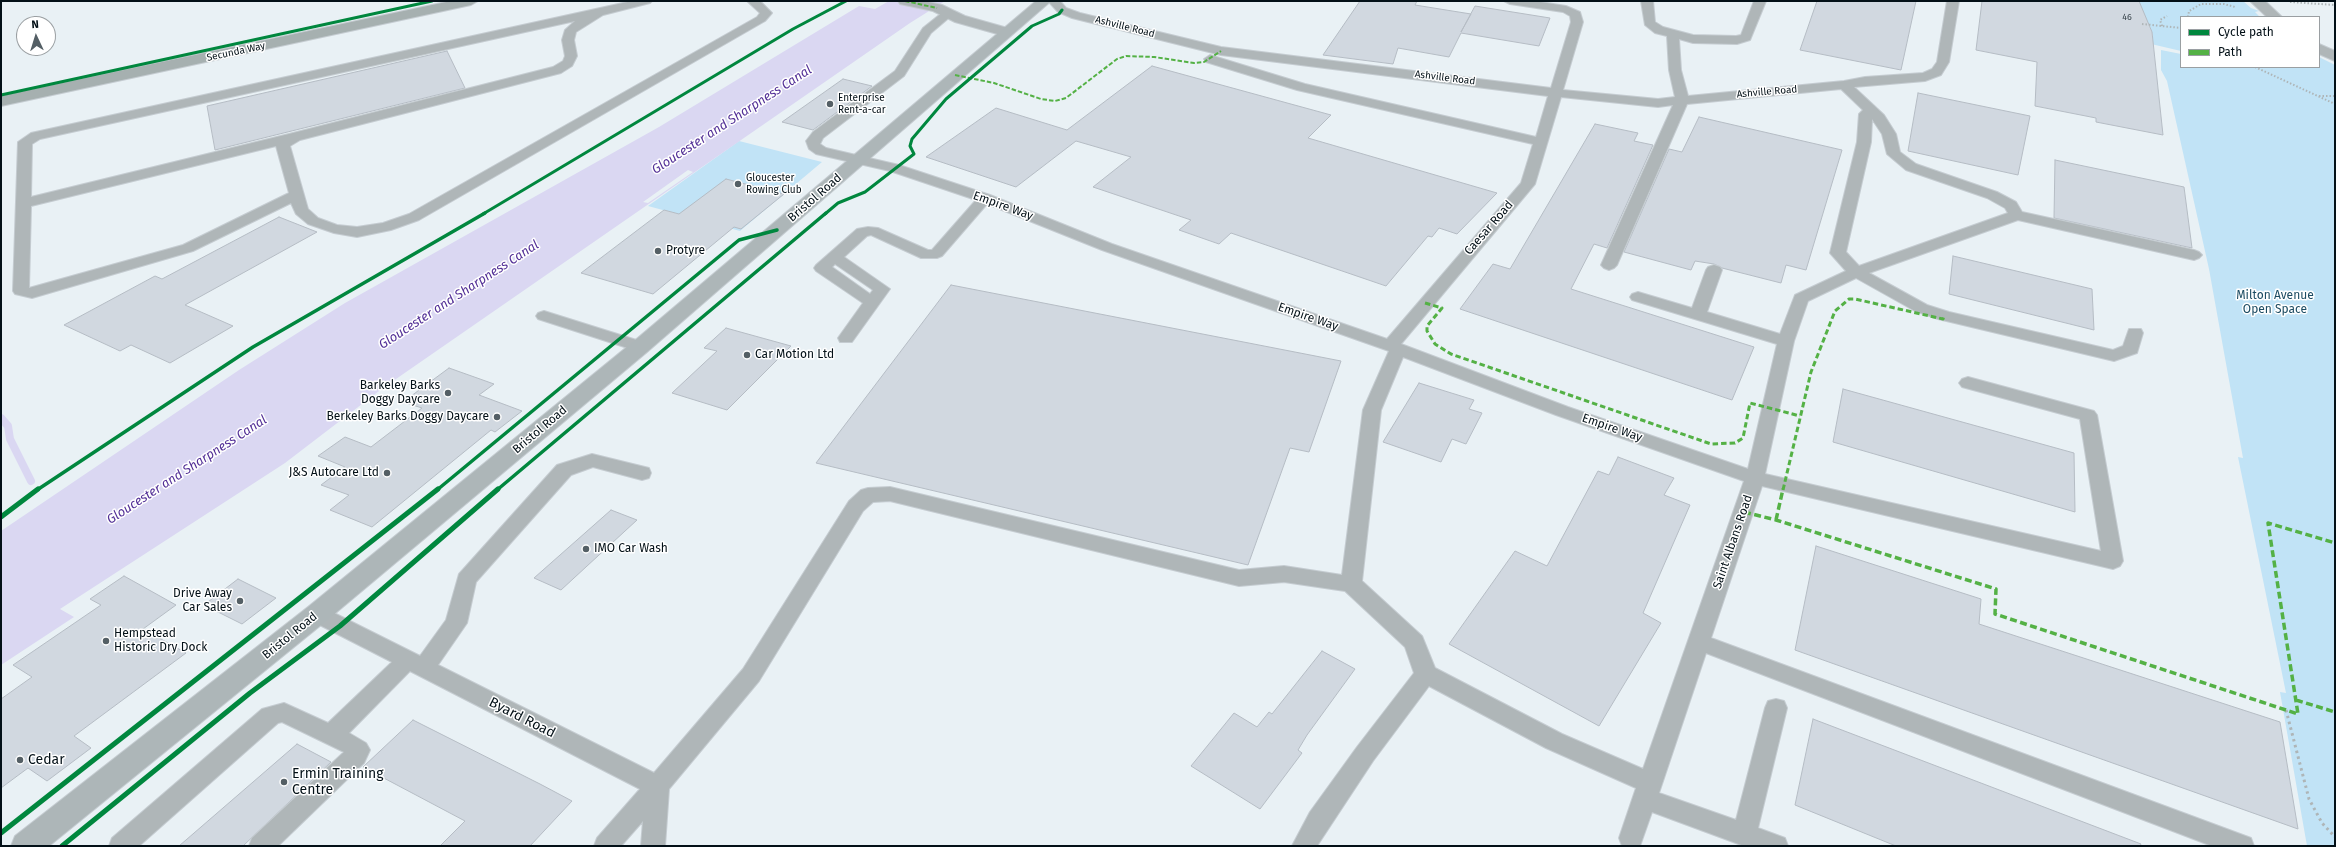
<!DOCTYPE html>
<style>
body{margin:0}
#map{position:relative;width:2336px;height:847px;overflow:hidden;background:#e9f1f5;font-family:"Fira Sans",sans-serif}
canvas{display:block}
.frame{position:absolute;inset:0;border:2px solid #031017;pointer-events:none}
.legend{position:absolute;left:2180px;top:16px;width:140px;height:52px;box-sizing:border-box;background:#fff;border:1px solid #9a9fa2;margin:0;padding:5px 7px;list-style:none;font-size:12px;color:#031017}
.legend li{display:flex;align-items:center;gap:8px;height:20px}
.legend b{width:20px;border:1px solid #9a9fa2}
.north{position:absolute;left:16px;top:16px;width:40px;height:40px;box-sizing:border-box;background:#fff;border:1px solid #9a9fa2;border-radius:50%;rotate:356deg;font-size:11px;font-weight:700;line-height:16px;text-align:center;color:#031017}
.north::after{content:'';display:block;margin:auto;width:14px;height:18px;background:#545f65;clip-path:polygon(50% 0,100% 100%,50% 72%,0 100%)}
</style>
<div id="map">
<canvas width="2336" height="847"></canvas>
<div class="frame"></div>
<ul class="legend">
<li><b style="height:5px;background:#00873e"></b>Cycle path</li>
<li><b style="height:5px;background:#54b145"></b>Path</li>
</ul>
<div class="north">N</div>
</div>
<script>
const g = document.querySelector('canvas').getContext('2d');
g.lineJoin = 'round';
function fillPath(path, color) {
  g.fillStyle = color;
  g.fill(path, 'evenodd');
}
function poly(rows) {
  const path = new Path2D();
  for (const r of rows) {
    path.moveTo(r[0], r[1]);
    for (let i = 2; i < r.length; i += 2) path.lineTo(r[i], r[i + 1]);
  }
  return path;
}
function trace(path, color, width, dash) {
  g.strokeStyle = color;
  g.lineWidth = width;
  g.lineCap = dash ? 'butt' : 'round';
  g.setLineDash(dash || []);
  g.stroke(path);
}
function label(font, color, halo, rows, align = 'center') {
  g.font = font + ' "Fira Sans",sans-serif';
  g.lineWidth = 3;
  g.setLineDash([]);
  g.textBaseline = 'middle';
  g.strokeStyle = halo;
  g.fillStyle = color;
  for (const [text, x, y, turn = 0] of rows) {
    g.save();
    g.translate(x, y);
    g.rotate((+turn || 0) * Math.PI / 180);
    g.textAlign = isNaN(turn) ? turn : align;
    if (halo) g.strokeText(text, 0, 0);
    g.fillText(text, 0, 0);
    g.restore();
  }
}
fillPath(poly([
 [2117,1,2243,1,2251,8,2259,11,2255,12,2260,17,2181,17,2181,51,2100,32,2117,31,2153,36,2150,27],
 [2161,50,2181,54,2181,67,2319,67,2319,57,2335,65,2335,846,2307,846,2280,692,2286,693,2238,457,2243,458,2209,269,2167,81,2161,70],
 [739,141,822,162,740,231,648,206]
]), '#c1e3f6');
fillPath(poly([
 [889,1,945,1,910,23,383,388,285,463,60,609,74,617,1,665,1,531,239,370,345,303,659,127,859,6,875,9]
]), '#dad7f2');
fillPath(poly([
 [688,170,693,172,648,203,643,202]
]), '#e9f1f5');
trace(poly([
 [1,418,8,426,10,439,31,481]
]), '#dad7f2', 8);
const building = poly([
 [1360,1,1417,1,1415,5,1471,14,1461,32,1475,6,1550,18,1539,46,1461,33,1449,57,1398,48,1393,64,1323,55,1360,1],
 [1817,1,1916,1,1901,70,1800,50,1817,1],
 [1982,1,2139,1,2152,32,2163,135,2096,122,2096,118,2035,106,2037,62,1976,50,1982,1],
 [447,51,465,88,215,150,207,106,447,51],
 [1152,66,1331,115,1308,138,1497,193,1457,234,1439,228,1432,237,1428,236,1386,286,1231,233,1219,244,1179,230,1191,220,1093,187,1131,157,1076,141,1016,187,926,157,996,108,1067,130,1152,66],
 [843,79,872,86,813,130,782,122,843,79],
 [1918,93,2030,116,2018,175,1908,151,1918,93],
 [1699,117,1842,150,1806,270,1786,265,1781,283,1722,268,1714,264,1695,261,1691,270,1624,252,1669,149,1682,152,1699,117],
 [1595,124,1638,133,1634,141,1653,145,1607,248,1594,244,1571,289,1754,347,1732,400,1460,309,1493,264,1510,269,1595,124],
 [2055,160,2184,187,2192,248,2054,218,2055,160],
 [726,179,784,194,741,229,734,227,653,294,581,273,664,210,679,214,726,179],
 [279,217,317,232,185,305,233,326,170,363,131,345,120,351,64,325,155,276,162,279,279,217],
 [1953,256,2092,289,2094,330,1949,294,1953,256],
 [951,285,1341,361,1309,452,1290,448,1248,565,816,463,951,285],
 [726,328,791,346,727,410,672,393,717,351,704,348,726,328],
 [449,368,494,384,479,395,522,411,495,432,491,430,372,527,330,510,349,495,321,485,345,467,318,456,345,437,371,447,422,408,403,402,449,368],
 [1419,383,1474,400,1469,409,1482,413,1466,444,1452,439,1441,462,1383,442,1419,383],
 [1843,389,2074,453,2075,512,1833,442,1843,389],
 [1618,457,1674,478,1664,495,1690,505,1643,613,1661,623,1599,726,1449,644,1515,551,1547,566,1598,471,1609,475,1618,457],
 [611,510,637,520,561,590,534,578,611,510],
 [1816,546,1981,599,1979,624,2280,722,2298,829,1795,650,1816,546],
 [124,576,176,605,143,629,186,653,74,736,91,748,47,781,28,768,1,788,1,699,32,677,13,665,101,605,90,599,124,576],
 [238,579,276,598,242,624,204,605,238,579],
 [1322,651,1355,669,1307,735,1298,750,1302,753,1260,809,1191,766,1234,713,1257,727,1269,712,1272,714,1322,651],
 [1813,719,2141,844,2140,846,1896,846,1795,805,1813,719],
 [413,720,540,784,572,801,530,846,440,846,465,821,363,767,413,720],
 [297,744,331,762,243,846,179,846,297,744]
]);
fillPath(building, '#d1d8e0');
trace(building, '#b5bcc4', 1);
const lane = poly([
 [632,1,652,1,650,3,603,15,576,32,574,40,577,56,572,66,561,73,300,140,290,146,308,209,318,218,337,225,357,227,383,223,409,214,757,17,760,13,747,1,760,1,772,13,765,21,419,220,391,230,357,237,334,233,308,224,296,214,291,203,193,251,32,298,15,294,13,291,18,142,31,133,632,1],
 [575,21,565,30,562,40,565,56,563,61,553,67,293,133,31,197,32,144,40,139,575,21],
 [276,146,289,193,183,245,29,288,31,206,276,146],
 [1048,1,1060,1,1066,8,1080,13,1221,47,1551,88,1571,22,1570,16,1563,12,1510,4,1504,1,1534,1,1566,6,1580,12,1583,22,1563,90,1658,99,1675,97,1669,70,1667,36,1655,33,1645,25,1641,1,1653,1,1655,22,1663,27,1693,35,1736,36,1741,35,1754,1,1766,1,1750,40,1737,44,1693,43,1679,39,1681,70,1688,96,1844,81,1865,77,1923,73,1932,69,1937,62,1947,1,1959,1,1949,62,1941,75,1925,81,1854,87,1884,115,1896,134,1900,152,1916,164,1997,192,2016,202,2022,212,2194,250,2199,252,2202,255,2199,258,2194,260,2018,220,1869,273,1927,305,1949,312,2113,350,2123,346,2129,329,2141,329,2143,333,2137,353,2114,361,1938,319,1915,311,1856,278,1808,301,1794,341,1765,474,2101,551,2080,419,1962,387,1959,383,1962,379,1968,377,2094,411,2097,415,2123,561,2120,566,2113,569,1762,486,1711,638,2251,838,2254,846,2212,846,1706,653,1659,793,1736,820,1765,708,1768,701,1776,699,1784,701,1787,708,1758,828,1785,838,1788,846,1744,846,1652,812,1640,846,1622,846,1619,838,1636,788,1546,748,1429,686,1373,761,1317,846,1292,846,1310,812,1357,747,1414,673,1405,647,1345,591,1284,582,1239,586,890,501,873,502,863,511,759,681,669,789,665,846,641,846,643,821,621,846,594,846,597,838,640,789,410,671,349,733,366,743,370,750,364,763,278,846,249,846,252,838,344,752,282,722,278,723,139,846,109,846,112,838,262,709,284,703,328,723,392,662,310,620,307,614,310,608,317,606,324,608,420,656,446,620,459,574,557,465,592,454,649,468,651,473,649,478,642,480,593,467,571,475,476,582,467,623,438,665,654,773,743,669,849,501,861,490,868,488,890,487,1239,570,1284,566,1342,575,1363,410,1389,351,1102,250,987,204,942,256,937,258,921,258,871,235,867,236,844,257,890,289,852,342,840,342,838,338,863,303,816,271,814,268,816,265,857,229,868,227,878,228,928,250,932,250,976,200,890,171,816,154,809,149,806,141,813,132,895,71,923,28,943,12,951,12,953,14,951,16,931,33,904,76,823,138,820,144,826,148,899,165,990,195,1112,244,1387,339,1521,183,1533,144,1297,90,1206,62,1204,59,1210,55,1305,84,1536,137,1548,96,1221,55,1072,18,1058,12,1048,1],
 [1841,89,1863,110,1859,114,1857,142,1830,253,1846,271,1795,295,1780,334,1707,312,1722,270,1720,267,1714,265,1708,267,1706,270,1692,308,1638,292,1632,294,1630,297,1632,300,1777,344,1748,469,1568,407,1401,344,1535,184,1561,97,1658,107,1673,105,1601,265,1604,268,1609,270,1614,268,1617,265,1687,104,1841,89],
 [1872,119,1882,134,1887,154,1906,170,1987,198,2005,208,2008,213,1859,266,1846,252,1871,142,1872,119],
 [835,264,873,290,870,294,832,267,835,264],
 [1403,357,1556,415,1744,481,1643,769,1562,734,1435,668,1422,636,1362,581,1381,410,1403,357],
 [544,311,646,343,648,347,646,351,640,352,538,319,536,316,538,313,544,311]
]);
const street = poly([
 [898,1,924,1,942,5,965,16,1011,29,1013,32,1011,35,1001,35,955,22,933,11,900,4,898,1],
 [2250,1,2265,1,2282,17,2267,17,2250,1],
 [2319,44,2335,51,2335,61,2319,54,2319,44]
]);
const secondary = poly([
 [1036,1,1051,1,647,352,326,621,49,846,11,846,15,836,308,607,633,342,1036,1]
]);
const primary = poly([
 [451,1,478,1,471,5,1,106,1,96,451,1]
]);
trace(lane, '#c5ccd1', 2);
trace(street, '#c5ccd1', 2);
trace(secondary, '#c5ccd1', 2);
trace(primary, '#c5ccd1', 2);
trace(poly([
 [2149,1,2154,1],
 [2290,2,2335,5],
 [2188,17,2189,11,2201,4,2224,4,2235,7],
 [2142,24,2181,28],
 [2162,26,2160,20,2167,16],
 [2255,67,2335,104],
 [2319,96,2335,96]
]), '#aeb5b7', 2, [1.5, 2]);
trace(poly([
 [2286,710,2309,799,2322,823,2335,837]
]), '#aeb5b7', 3, [2.5, 3.5]);
fillPath(lane, '#afb6b8');
fillPath(street, '#afb6b8');
fillPath(secondary, '#adb6b8');
fillPath(primary, '#a6b0b0');
trace(poly([
 [905,1,937,8],
 [955,75,994,83,1041,99,1055,101,1066,98,1117,59,1126,56,1154,57,1194,63,1204,62,1221,51]
]), '#54b145', 2, [4.5, 2]);
trace(poly([
 [1425,303,1442,308,1427,326,1427,331,1435,344,1451,354,1711,444,1735,443,1743,438,1750,403,1800,416],
 [1783,490,1811,372,1835,311,1849,299,1855,299,1943,319,1944,316]
]), '#54b145', 3, [5.5, 3]);
trace(poly([
 [1744,512,1776,520,1996,589,1995,614,2298,714,2268,523,2335,543],
 [1776,520,1783,489],
 [2296,700,2335,712]
]), '#54b145', 3.5, [7, 3.5]);
trace(poly([
 [1,95,432,1],
 [483,214,793,29,846,1],
 [825,214,838,203,865,192,914,154,910,146,912,139,946,99,1032,26,1059,14,1062,10]
]), '#00873e', 3);
trace(poly([
 [37,490,253,347,485,213],
 [437,490,739,240,777,230],
 [497,490,826,213]
]), '#00873e', 3.5);
trace(poly([
 [1,517,38,489],
 [1,833,438,489],
 [62,846,250,693,340,626,498,489]
]), '#00873e', 5);
for (const [x, y, r, color] of [
 [830,104,4,"#545f65"],
 [738,184,4,"#545f65"],
 [658,251,4,"#545f65"],
 [747,355,4,"#545f65"],
 [448,393,4,"#545f65"],
 [497,417,4,"#545f65"],
 [387,473,4,"#545f65"],
 [586,549,4,"#545f65"],
 [240,601,4,"#545f65"],
 [106,641,4,"#545f65"],
 [20,760,4,"#545f65"],
 [284,782,4,"#545f65"]
]) {
  const dot = new Path2D();
  dot.arc(x, y, r, 0, 2 * Math.PI);
  g.fillStyle = color;
  g.fill(dot);
  trace(dot, '#fff', 1.5);
}
label('9px', '#38434a', null, [
 ["46",2127,17]
]);
label('10px', '#031017', '#fff', [
 ["Ashville Road",1125,27,14],
 ["Secunda Way",236,52,-12],
 ["Ashville Road",1445,78,7],
 ["Ashville Road",1767,92,-5]
]);
label('10px', '#031017', '#fff', [
 ["Enterprise",838,98],
 ["Rent-a-car",838,110],
 ["Gloucester",746,178],
 ["Rowing Club",746,190]
], 'left');
label('12px', '#031017', '#fff', [
 ["Bristol Road",815,198,-41],
 ["Empire Way",1003,206,20],
 ["Caesar Road",1489,228,-49],
 ["Empire Way",1308,317,19],
 ["Empire Way",1612,428,19],
 ["Bristol Road",540,430,-40],
 ["Saint Albans Road",1733,542,-71],
 ["Bristol Road",290,636,-39]
]);
label('12px', '#031017', '#fff', [
 ["Protyre",666,251],
 ["Car Motion Ltd",755,355],
 ["Barkeley Barks",440,386,"right"],
 ["Doggy Daycare",440,400,"right"],
 ["Berkeley Barks Doggy Daycare",489,417,"right"],
 ["J&S Autocare Ltd",379,473,"right"],
 ["IMO Car Wash",594,549],
 ["Drive Away",232,594,"right"],
 ["Car Sales",232,608,"right"],
 ["Hempstead",114,634],
 ["Historic Dry Dock",114,648]
], 'left');
label('12px', '#1b4b62', '#fff', [
 ["Milton Avenue",2275,296],
 ["Open Space",2275,310]
]);
label('italic 13px', '#522f96', '#fff', [
 ["Gloucester and Sharpness Canal",732,120,-33],
 ["Gloucester and Sharpness Canal",459,295,-33],
 ["Gloucester and Sharpness Canal",187,470,-33]
]);
label('14px', '#031017', '#fff', [
 ["Byard Road",522,718,27]
]);
label('14px', '#031017', '#fff', [
 ["Cedar",28,760],
 ["Ermin Training",292,774],
 ["Centre",292,790]
], 'left');
</script>
